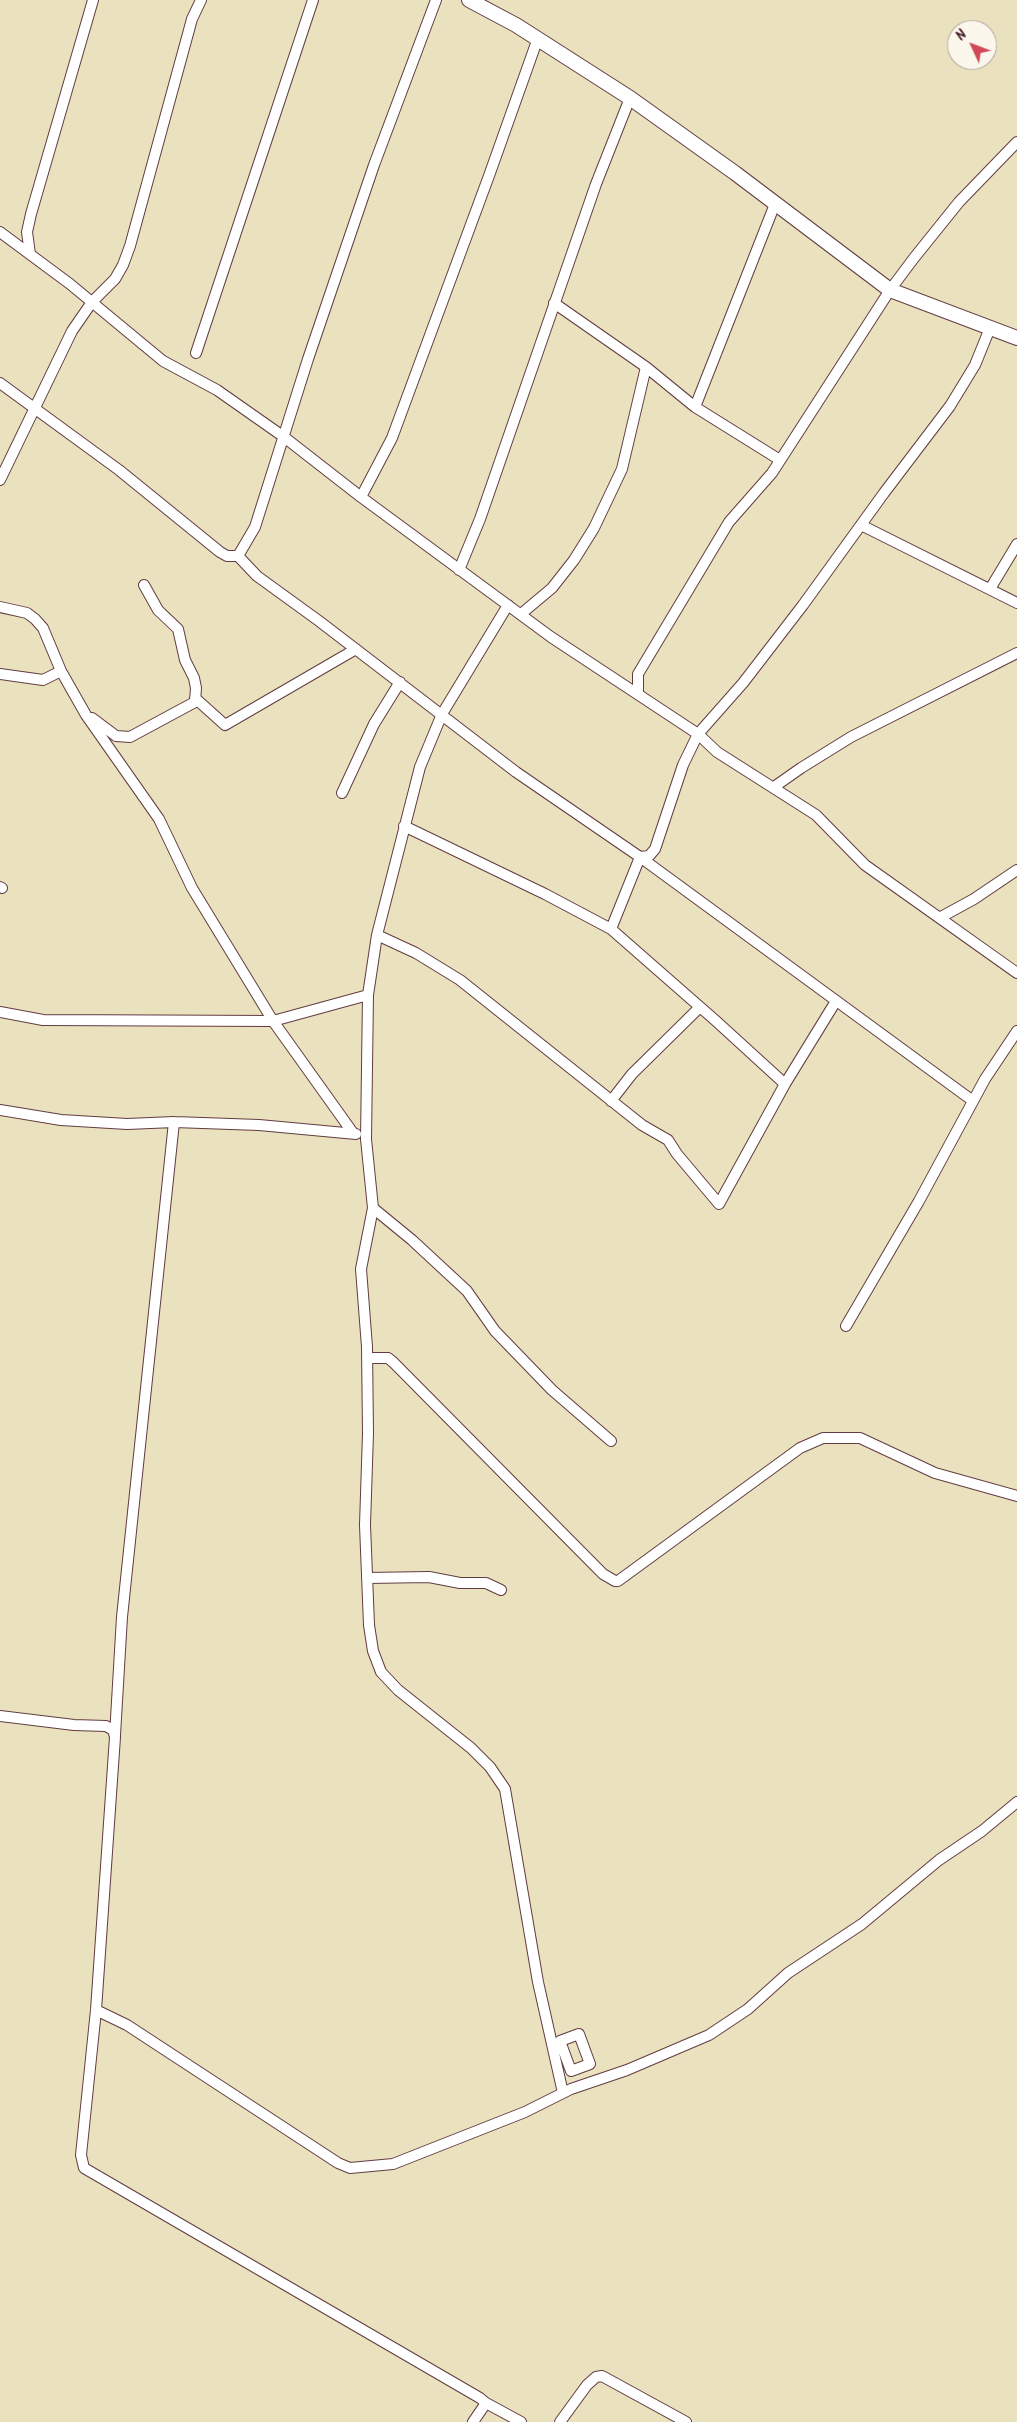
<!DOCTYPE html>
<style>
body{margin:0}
#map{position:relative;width:1017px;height:2422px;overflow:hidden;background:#eae1bf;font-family:Kalam,sans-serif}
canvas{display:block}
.north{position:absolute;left:947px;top:20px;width:50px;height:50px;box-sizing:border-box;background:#fbf7ec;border:1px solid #b4a19f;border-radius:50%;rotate:313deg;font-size:14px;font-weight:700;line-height:20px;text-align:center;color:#4a1f2b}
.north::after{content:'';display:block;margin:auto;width:18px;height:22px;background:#d1495b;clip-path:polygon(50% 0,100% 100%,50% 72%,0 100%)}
</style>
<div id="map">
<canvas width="1017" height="2422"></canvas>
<div class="north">N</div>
</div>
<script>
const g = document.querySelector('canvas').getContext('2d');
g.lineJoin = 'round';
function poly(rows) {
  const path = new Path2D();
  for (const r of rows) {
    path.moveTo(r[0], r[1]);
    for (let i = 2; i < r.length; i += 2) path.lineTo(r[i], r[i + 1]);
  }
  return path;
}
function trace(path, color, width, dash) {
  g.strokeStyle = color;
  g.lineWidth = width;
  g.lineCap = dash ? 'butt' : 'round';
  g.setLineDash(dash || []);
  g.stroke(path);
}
const street = poly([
 [436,0,374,165,308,359,255,527,238,556,257,576,319,621,516,772,640,857,649,856,655,849,683,765,698,734,743,683,803,605,884,493,950,406,975,365,990,328],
 [0,232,70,284,163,361,217,390,284,437,361,497,551,637,698,734,717,752,816,815,865,865,1017,973],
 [30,254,27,232,31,214,93,0],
 [554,303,646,367,695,407,780,460],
 [196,353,313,0],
 [0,383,119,470,220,552,227,556,238,556],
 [695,407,775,204],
 [0,480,72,331,92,302,115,279,123,265,130,246,192,19,201,0],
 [361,497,392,438,490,173,538,38],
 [861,525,1017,603],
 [459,570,480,519,596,184,630,98],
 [990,589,1017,544],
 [508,605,442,714,420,767,377,935,368,995,366,1139,373,1208,361,1269,367,1347,368,1433,365,1525,369,1625,373,1651,381,1672,398,1690,471,1748,490,1767,505,1789,538,1982,563,2093],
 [0,607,27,613,35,619,43,628,61,671,86,715,159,819,192,888,273,1021,353,1133],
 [521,614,552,588,574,560,594,528,622,469,646,367],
 [0,674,43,680,61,671],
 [638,693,638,674,729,522,772,473,890,290,914,258,959,202,1017,142],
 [195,698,225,725,356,649],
 [92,718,116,736,130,737,195,702,196,688,194,678,185,660,178,629,158,610,144,585],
 [774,787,801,768,851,737,1017,653],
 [342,793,374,724,400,682],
 [404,826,545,894,611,929,716,1021,785,1084],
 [0,887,2,888],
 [941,917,974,899,1017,870],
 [611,929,640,857,973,1101],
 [377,935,416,953,460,980,642,1125,668,1140,677,1154,719,1204,785,1084,836,1001],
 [0,1012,43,1020,273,1021,368,995],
 [611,1101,632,1074,700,1007],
 [0,1110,61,1120,127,1124,174,1122,259,1125,356,1134],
 [373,1208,412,1240,467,1291,495,1331,552,1390,611,1441],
 [846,1326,919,1201,985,1079,1017,1031],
 [367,1358,388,1358,393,1362,603,1574,615,1581,618,1581,800,1448,823,1438,860,1438,935,1473,1017,1496],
 [367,1578,429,1577,460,1583,486,1583,501,1590],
 [0,1716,74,1725,106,1726,113,1730,115,1737,96,2010,81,2155,84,2168,480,2398,486,2403,473,2422],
 [115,1735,122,1617,174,1122],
 [96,2010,127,2025,338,2163,350,2168,393,2164,525,2112,571,2089,627,2070,709,2035,748,2009,788,1973,862,1924,939,1860,982,1831,1017,1802],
 [579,2034,590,2064,571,2071,560,2041,579,2034],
 [486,2403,521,2422],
 [560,2422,587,2385,596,2377,602,2376,686,2422]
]);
const secondary = poly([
 [469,0,516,25,630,98,735,173,890,290,1017,338]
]);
trace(street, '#623c41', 12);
trace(secondary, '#623c41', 16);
trace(street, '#fff', 10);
trace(secondary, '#fff', 14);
</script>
